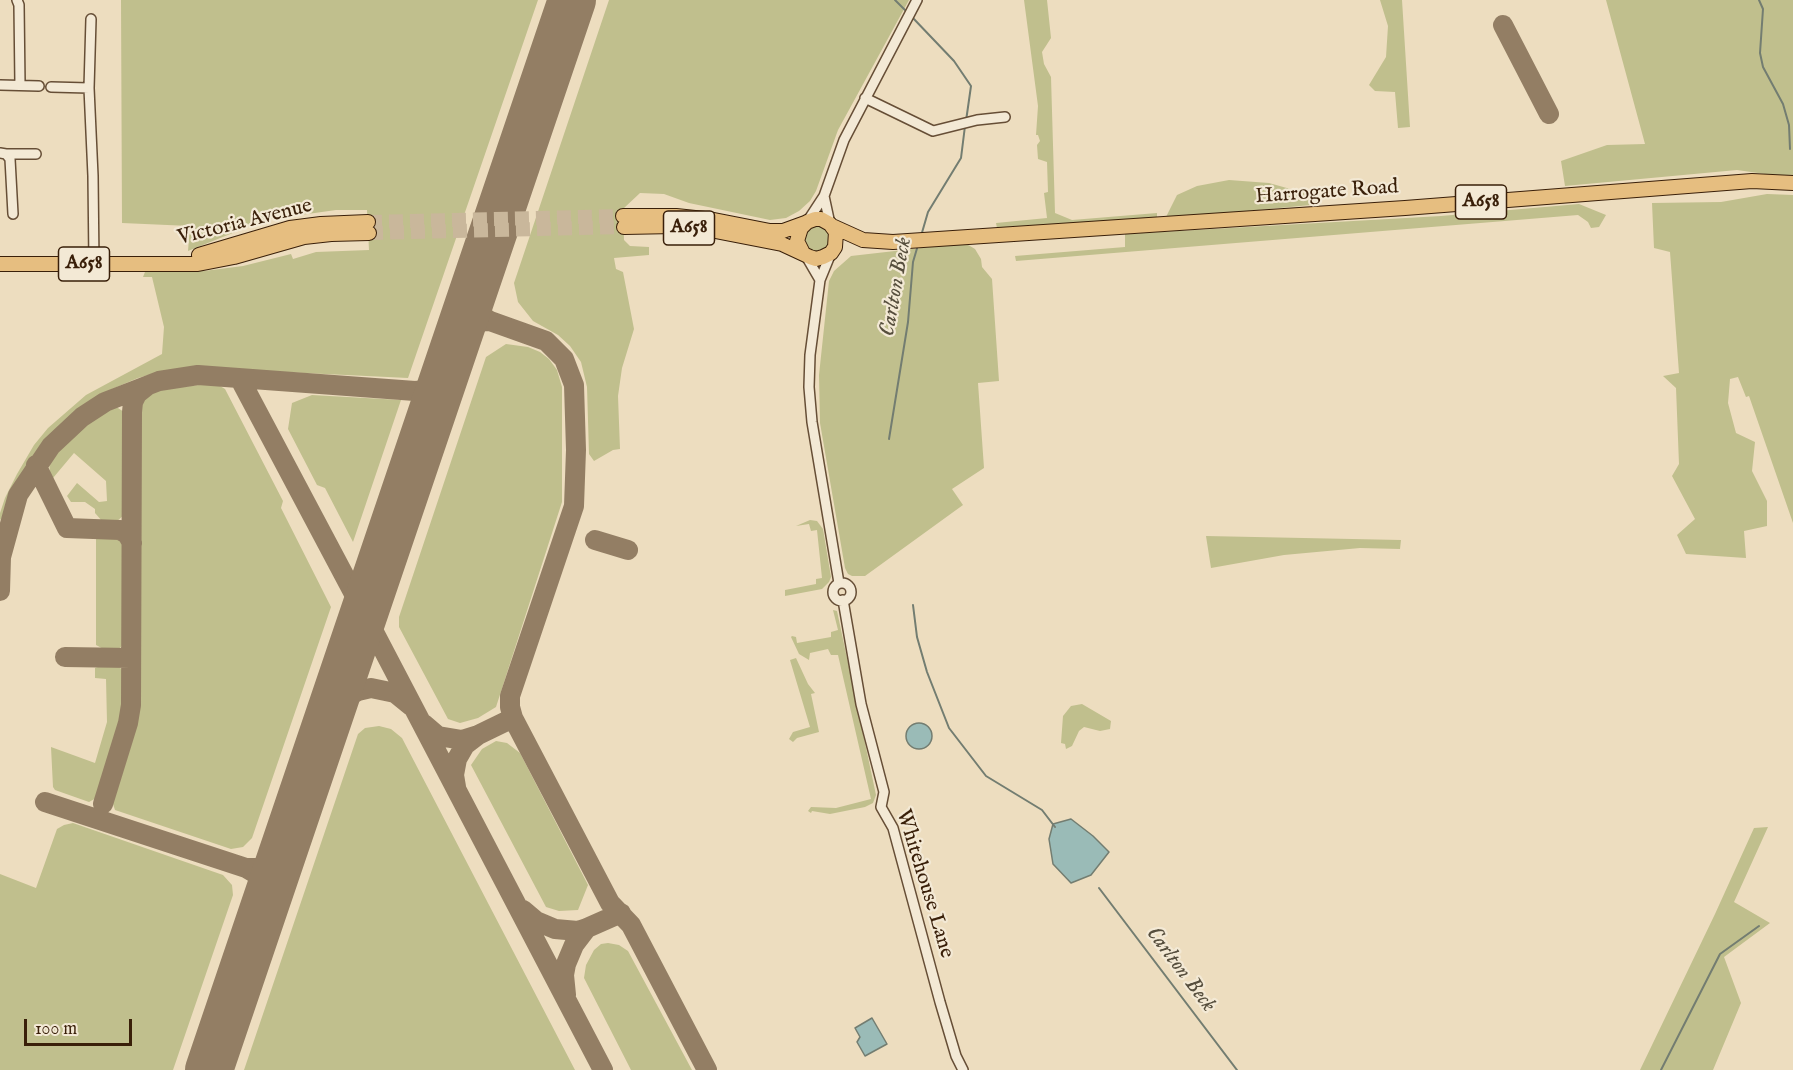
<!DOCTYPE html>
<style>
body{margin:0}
#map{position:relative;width:1793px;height:1070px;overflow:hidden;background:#edddbf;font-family:"IM FELL English",serif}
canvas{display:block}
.scale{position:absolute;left:24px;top:1019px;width:108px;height:27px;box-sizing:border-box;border:3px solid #391f09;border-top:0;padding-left:8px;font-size:18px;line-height:21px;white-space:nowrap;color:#391f09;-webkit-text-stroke:4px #f3e9d5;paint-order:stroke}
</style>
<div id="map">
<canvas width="1793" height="1070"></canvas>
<div class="scale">100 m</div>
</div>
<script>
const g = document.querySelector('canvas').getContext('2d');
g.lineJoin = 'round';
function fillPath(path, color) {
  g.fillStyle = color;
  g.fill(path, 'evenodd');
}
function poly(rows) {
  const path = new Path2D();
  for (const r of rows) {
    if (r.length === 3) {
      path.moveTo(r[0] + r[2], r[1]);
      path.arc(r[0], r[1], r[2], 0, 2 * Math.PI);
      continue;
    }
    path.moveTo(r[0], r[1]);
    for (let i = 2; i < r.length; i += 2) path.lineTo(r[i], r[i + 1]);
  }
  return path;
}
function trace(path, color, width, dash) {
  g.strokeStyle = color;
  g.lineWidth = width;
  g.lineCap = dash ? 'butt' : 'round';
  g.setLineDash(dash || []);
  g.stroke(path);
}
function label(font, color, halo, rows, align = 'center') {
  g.font = font + ' "IM FELL English",serif';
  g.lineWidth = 4.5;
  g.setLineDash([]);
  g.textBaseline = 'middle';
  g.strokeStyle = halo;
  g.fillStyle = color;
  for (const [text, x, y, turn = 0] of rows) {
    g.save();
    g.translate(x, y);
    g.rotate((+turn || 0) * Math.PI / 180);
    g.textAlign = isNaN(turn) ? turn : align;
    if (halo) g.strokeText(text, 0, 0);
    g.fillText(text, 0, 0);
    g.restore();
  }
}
fillPath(poly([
 [121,0,538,0,408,378,200,368,162,371,138,378,112,389,90,402,58,428,28,463,5,514,0,520,0,513,5,498,17,474,34,445,48,428,86,395,162,354,164,327,152,277,143,277,145,272,204,271,243,266,291,254,293,259,316,252,369,250,367,210,336,210,265,220,188,251,190,226,122,223],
 [609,0,909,0,838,130,816,191,810,201,799,211,786,218,770,220,689,203,664,194,640,193,623,209,624,240,630,246,649,247,649,255,614,258,616,269,623,272,634,329,622,368,618,396,620,449,613,450,594,461,589,454,587,387,581,362,570,346,558,335,533,321,518,302,514,283],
 [1024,0,1047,0,1051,38,1042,52,1044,64,1051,77,1055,213,1072,220,1157,213,1157,219,997,228,996,223,1047,218,1044,193,1048,192,1047,162,1038,159,1037,145,1040,141,1038,135,1036,135,1038,106],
 [1380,0,1402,0,1410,127,1398,128,1395,92,1375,91,1369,85,1386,57,1388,26],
 [1606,0,1793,0,1793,178,1737,170,1565,186,1561,161,1607,145,1645,144],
 [1229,180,1269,183,1301,192,1320,192,1321,204,1165,219,1177,195,1197,186],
 [1767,194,1793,195,1793,523,1749,396,1746,397,1738,377,1730,379,1728,403,1736,433,1755,442,1752,471,1767,501,1767,526,1744,531,1746,558,1686,554,1677,535,1695,519,1672,476,1679,464,1676,388,1663,376,1679,373,1670,252,1654,248,1652,203,1721,202],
 [1579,204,1606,215,1599,227,1591,228,1588,222,1578,215,1016,261,1015,256,1125,247,1125,234,1441,216],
 [815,224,831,230,831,245,819,253,809,250,803,238,804,235],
 [965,243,975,249,981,259,982,267,992,279,999,381,978,383,984,468,952,489,963,505,865,576,852,576,848,574,845,568,820,423,819,375,829,281,834,271,851,256],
 [506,344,528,347,540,352,549,359,557,370,562,387,562,502,496,707,478,718,460,723,448,719,399,627,399,617,486,357],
 [215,383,225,389,283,501,281,508,331,607,252,838,243,847,231,849,115,810,112,801,138,719,140,404,145,395,157,390],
 [312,395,401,400,353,542,325,488,317,485,288,429,292,403],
 [115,406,124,412,125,514,115,523,102,521,95,513,95,509,85,502,71,502,67,496,77,483,99,502,107,501,106,481,74,453,53,478,50,473,49,462,66,443,89,423],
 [810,520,817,521,823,529,831,577,829,582,822,589,785,596,785,590,816,584,816,579,822,578,817,530,811,531,809,524,796,526],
 [104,534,112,534,119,538,124,545,124,639,122,646,116,651,109,652,96,645,96,537],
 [1206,536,1401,540,1400,549,1360,548,1284,555,1211,568],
 [833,610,837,611,876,795,873,803,865,807,830,814,812,811,811,813,808,811,811,807,836,808,871,799,838,655,831,655,828,649,810,653,809,660,799,654,791,637,792,636,796,637,797,643,831,637,831,632,838,630],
 [796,658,808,684,815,693,811,694,819,732,797,738,793,742,789,739,793,732,810,727,790,660],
 [105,664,117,664,122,670,124,711,98,797,89,802,55,790,53,787,51,747,95,763,107,722,106,679,95,678,95,668],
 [1082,704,1111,721,1110,729,1100,731,1084,727,1079,731,1072,746,1066,749,1065,744,1061,743,1063,716,1071,706],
 [379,726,391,729,402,738,575,1070,244,1070,358,734,365,728],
 [496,741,507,743,520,753,588,885,578,910,559,911,546,907,471,765,482,749],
 [73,823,223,875,232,885,233,895,173,1070,0,1070,0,874,36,888,57,829,64,825],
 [1768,827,1734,902,1770,923,1724,957,1741,1003,1713,1070,1640,1070,1715,914,1754,828],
 [608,943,619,945,628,951,692,1070,631,1070,584,978,586,965,594,950,601,944]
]), '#c0bf8d');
const water = poly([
 [919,736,13],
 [1071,819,1093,836,1109,852,1091,875,1071,883,1053,864,1049,839,1053,824,1071,819],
 [872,1018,887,1044,865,1056,857,1042,860,1037,855,1028,872,1018]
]);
fillPath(water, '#9abbb7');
trace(water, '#737d71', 1.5);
trace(poly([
 [895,0,908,13],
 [1759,0,1763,9,1760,53,1763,67,1783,104,1789,125,1790,149],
 [912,17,954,61,971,86,966,121],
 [921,236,928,212,961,158,965,126],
 [889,439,908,322,913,262,918,245],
 [913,605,917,637,927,672,949,728,986,776,1042,810,1055,827],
 [1099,888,1237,1070],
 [1661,1070,1720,954,1759,926]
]), '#737d71', 2);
trace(poly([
 [1503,25,1549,114],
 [490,321,546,341,564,359,574,385,576,450,574,506,510,696,510,707,513,718,610,903,631,925,707,1070],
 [459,335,464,327,472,322,490,321,481,315,475,307,473,297,475,287],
 [236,378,241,381,353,592,603,1070],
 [426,434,429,407,423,397,415,391,427,390,436,386,449,365],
 [36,465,67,528,120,530,127,534,132,543],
 [595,540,628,550],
 [361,580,377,571,383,559],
 [0,591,1,557,18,495,51,446,82,417,105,402,159,381,198,375,415,391],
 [373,624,371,611,376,579],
 [352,650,357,620,355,601],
 [65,657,130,658],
 [328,718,346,697,358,691,371,688,395,693,411,706],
 [424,724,438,736,462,740,478,735,513,718],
 [456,787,454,775,457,759,465,745,478,735],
 [45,802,246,868],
 [103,804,128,723,131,705,132,412,133,402,137,394,147,386],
 [264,906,266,893,263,883,256,874,246,868,258,868,269,864,279,856,285,846],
 [523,910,536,921,555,929,578,931,587,928,574,945,566,964,564,975,566,995],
 [587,928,621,913]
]), '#937e64', 20);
trace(poly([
 [209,1070,572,0]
]), '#937e64', 48);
trace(poly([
 [368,222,623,216],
 [369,233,624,227]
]), '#c9b79b', 14, [14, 7]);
const minor = poly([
 [17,0,19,5,20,85],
 [91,19,89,88,93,176,94,264],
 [0,85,39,86],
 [51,87,89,88],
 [865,98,933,131,977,120,1005,117],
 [0,153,6,154,10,159,13,214],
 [6,154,36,154],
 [824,196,830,224],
 [807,222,824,196,844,140,917,0],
 [831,253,820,280,810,355,809,387,812,422,839,583],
 [806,256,820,280],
 [842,592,9],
 [843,600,861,704,884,792,881,807,893,828,940,1002,956,1056,963,1070]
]);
const highway = poly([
 [623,216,676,216,714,220,770,231,783,231,805,223],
 [832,226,863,240,893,242,1405,208,1752,181,1793,183],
 [624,227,675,226,710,230,782,244,810,257,816,259,823,257,831,253,835,247,836,232,830,224,821,219,815,219,807,222,801,228,797,241,803,253],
 [199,255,290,228,321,224,368,222],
 [0,264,198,264,234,257,304,237,331,234,369,233]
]);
trace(minor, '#664e36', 12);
trace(highway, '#391f09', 16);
trace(minor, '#f3e9d5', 9);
trace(highway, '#e6be80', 14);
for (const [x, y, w] of [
 [1481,202,51],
 [689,228,51],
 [84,264,51]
]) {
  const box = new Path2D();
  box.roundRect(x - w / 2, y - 17, w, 34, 4.5);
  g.fillStyle = '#f3e9d5';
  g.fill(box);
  trace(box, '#391f09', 1.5);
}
label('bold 20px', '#391f09', null, [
 ["A658",1481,202],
 ["A658",689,228],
 ["A658",84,264]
]);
label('21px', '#391f09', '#f3e9d5', [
 ["Harrogate Road",1327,193,-4],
 ["Victoria Avenue",245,223,-14],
 ["Whitehouse Lane",924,884,73]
]);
label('italic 22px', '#564e3d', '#f3e9d5', [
 ["Carlton Beck",897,287,-80],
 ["Carlton Beck",1180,970,53]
]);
</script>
